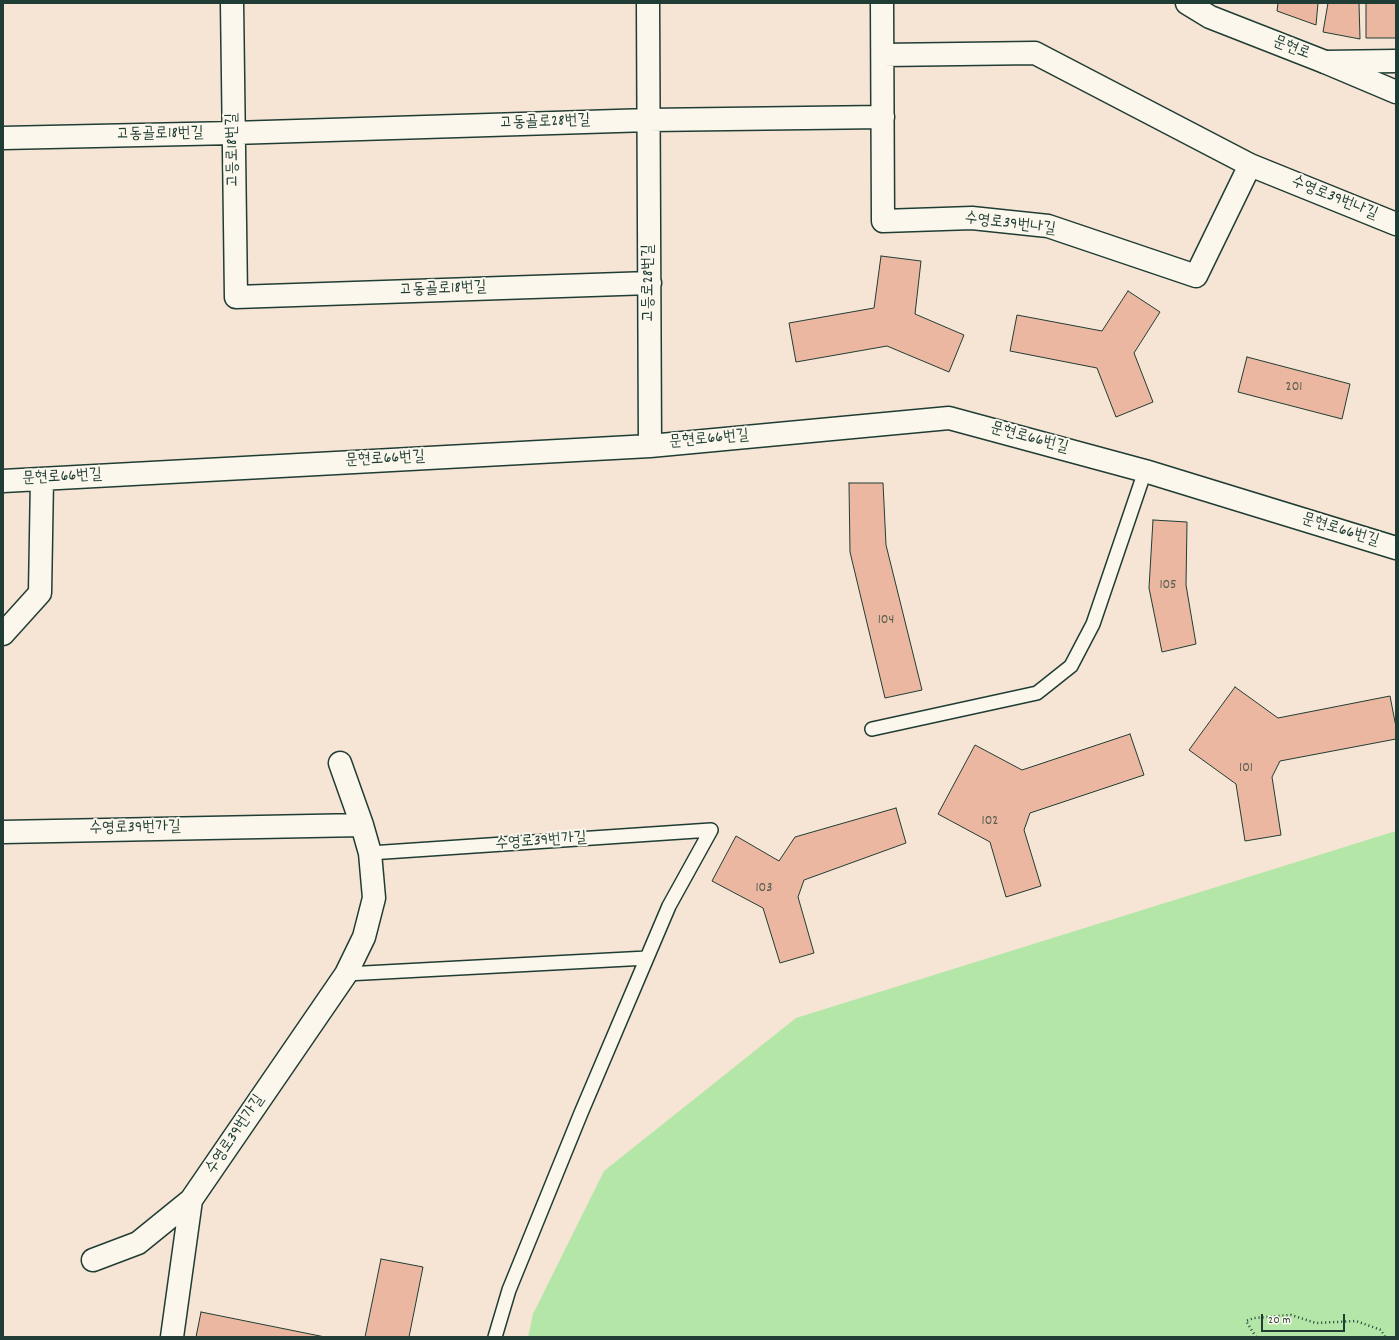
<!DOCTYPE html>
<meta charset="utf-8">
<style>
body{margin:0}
#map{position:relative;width:1399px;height:1340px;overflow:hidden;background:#f6e4d5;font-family:Dekko,sans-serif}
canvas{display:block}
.frame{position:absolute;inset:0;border:4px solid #1f3d34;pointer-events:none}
.scale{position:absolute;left:1261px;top:1314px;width:84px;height:18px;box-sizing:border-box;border:2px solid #1f3d34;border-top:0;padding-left:5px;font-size:12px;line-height:14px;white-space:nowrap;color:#1f3d34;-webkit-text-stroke:3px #fbf7ec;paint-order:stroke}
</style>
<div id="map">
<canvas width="1399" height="1340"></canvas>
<div class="frame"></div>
<div class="scale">20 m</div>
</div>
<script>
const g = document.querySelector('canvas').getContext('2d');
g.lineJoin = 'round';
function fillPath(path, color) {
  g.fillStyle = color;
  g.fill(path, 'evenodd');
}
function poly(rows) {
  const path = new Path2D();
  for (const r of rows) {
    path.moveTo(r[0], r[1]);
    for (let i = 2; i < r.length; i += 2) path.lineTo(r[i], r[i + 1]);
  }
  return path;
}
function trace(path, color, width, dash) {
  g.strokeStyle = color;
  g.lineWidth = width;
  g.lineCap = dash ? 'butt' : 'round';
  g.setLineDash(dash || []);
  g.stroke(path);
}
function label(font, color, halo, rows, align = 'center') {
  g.font = font + ' Dekko,"Poor Story",sans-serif';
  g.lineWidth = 4;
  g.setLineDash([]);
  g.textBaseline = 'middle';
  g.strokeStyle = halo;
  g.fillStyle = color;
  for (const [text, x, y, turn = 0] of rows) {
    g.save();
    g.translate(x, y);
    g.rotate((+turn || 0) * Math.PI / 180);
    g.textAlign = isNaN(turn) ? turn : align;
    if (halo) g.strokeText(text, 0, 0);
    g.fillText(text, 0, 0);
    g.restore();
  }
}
fillPath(poly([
 [1396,831,1396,1337,528,1337,533,1314,604,1171,796,1018]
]), '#b3e6a7');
const building = poly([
 [1278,3,1318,3,1316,25,1277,11,1278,3],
 [1328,3,1359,3,1360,39,1323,32,1328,3],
 [1366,3,1396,3,1396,38,1366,38,1366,3],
 [881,256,921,261,915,314,964,335,949,372,887,346,796,362,789,323,874,308,881,256],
 [1128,291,1160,312,1134,353,1153,402,1116,417,1097,368,1010,351,1017,315,1102,331,1128,291],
 [1247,357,1350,384,1342,419,1238,392,1247,357],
 [849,483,883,483,886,545,922,690,885,698,850,552,849,483],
 [1153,520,1187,522,1186,585,1196,644,1162,652,1149,588,1153,520],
 [1235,687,1278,718,1390,696,1396,727,1396,739,1280,761,1272,777,1281,835,1245,841,1236,784,1189,750,1235,687],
 [1130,734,1144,775,1030,813,1024,830,1041,886,1006,897,990,842,938,814,975,745,1022,770,1130,734],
 [896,808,906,843,804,880,798,897,814,953,780,963,763,908,712,881,736,836,779,861,795,837,896,808],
 [381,1259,423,1267,409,1337,365,1337,381,1259],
 [201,1312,325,1337,196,1337,201,1312]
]);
fillPath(building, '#ecb7a0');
trace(building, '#1f3d34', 1);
const service = poly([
 [872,729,1037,693,1071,666,1093,624,1145,471],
 [370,853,711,830],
 [346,974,647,958],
 [495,1337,509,1290,581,1113,669,906,711,830]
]);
const minor = poly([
 [232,3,236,297,650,283],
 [648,3,650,446],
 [882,3,883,221,972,218,1048,226,1196,276,1250,165],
 [883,55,1035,53,1250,165,1396,224],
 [1325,62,1396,61],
 [3,138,233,133,649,120,883,117],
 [3,481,650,446,949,418,1145,471,1396,548],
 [3,634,40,593,42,479],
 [3,832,362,825],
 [93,1260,138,1243,191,1200,346,974,364,937,374,898,370,853,362,825,340,763],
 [172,1337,191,1200]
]);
const tertiary = poly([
 [1187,3,1210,17,1325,62,1396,92]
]);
trace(service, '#1f3d34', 16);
trace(minor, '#1f3d34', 25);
trace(tertiary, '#1f3d34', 25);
trace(poly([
 [1256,1337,1246,1321,1254,1318,1291,1315,1316,1323,1356,1321,1381,1330,1385,1337]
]), '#1f3d34', 2.5, [1, 3]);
trace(service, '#fbf7ec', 13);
trace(minor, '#fbf7ec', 22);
trace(tertiary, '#fbf7ec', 22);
label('14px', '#525c4f', null, [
 ["201",1294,388],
 ["105",1168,586],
 ["104",886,621],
 ["101",1246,769],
 ["102",990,822],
 ["103",764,889]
]);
label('16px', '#1f3d34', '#fbf7ec', [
 ["문현로",1291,49,21],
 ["고동골로28번길",545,123,-2],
 ["고동골로18번길",160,135,-1],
 ["고등로18번길",234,150,-91],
 ["수영로39번나길",1334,199,22],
 ["수영로39번나길",1010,225,7],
 ["고등로28번길",650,283,-90],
 ["고동골로18번길",443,290,-2],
 ["문현로66번길",1029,439,15],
 ["문현로66번길",709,440,-5],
 ["문현로66번길",385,460,-3],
 ["문현로66번길",62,478,-3],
 ["문현로66번길",1340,531,17],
 ["수영로39번가길",135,829,-1],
 ["수영로39번가길",541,842,-4],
 ["수영로39번가길",236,1135,-56]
]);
</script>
